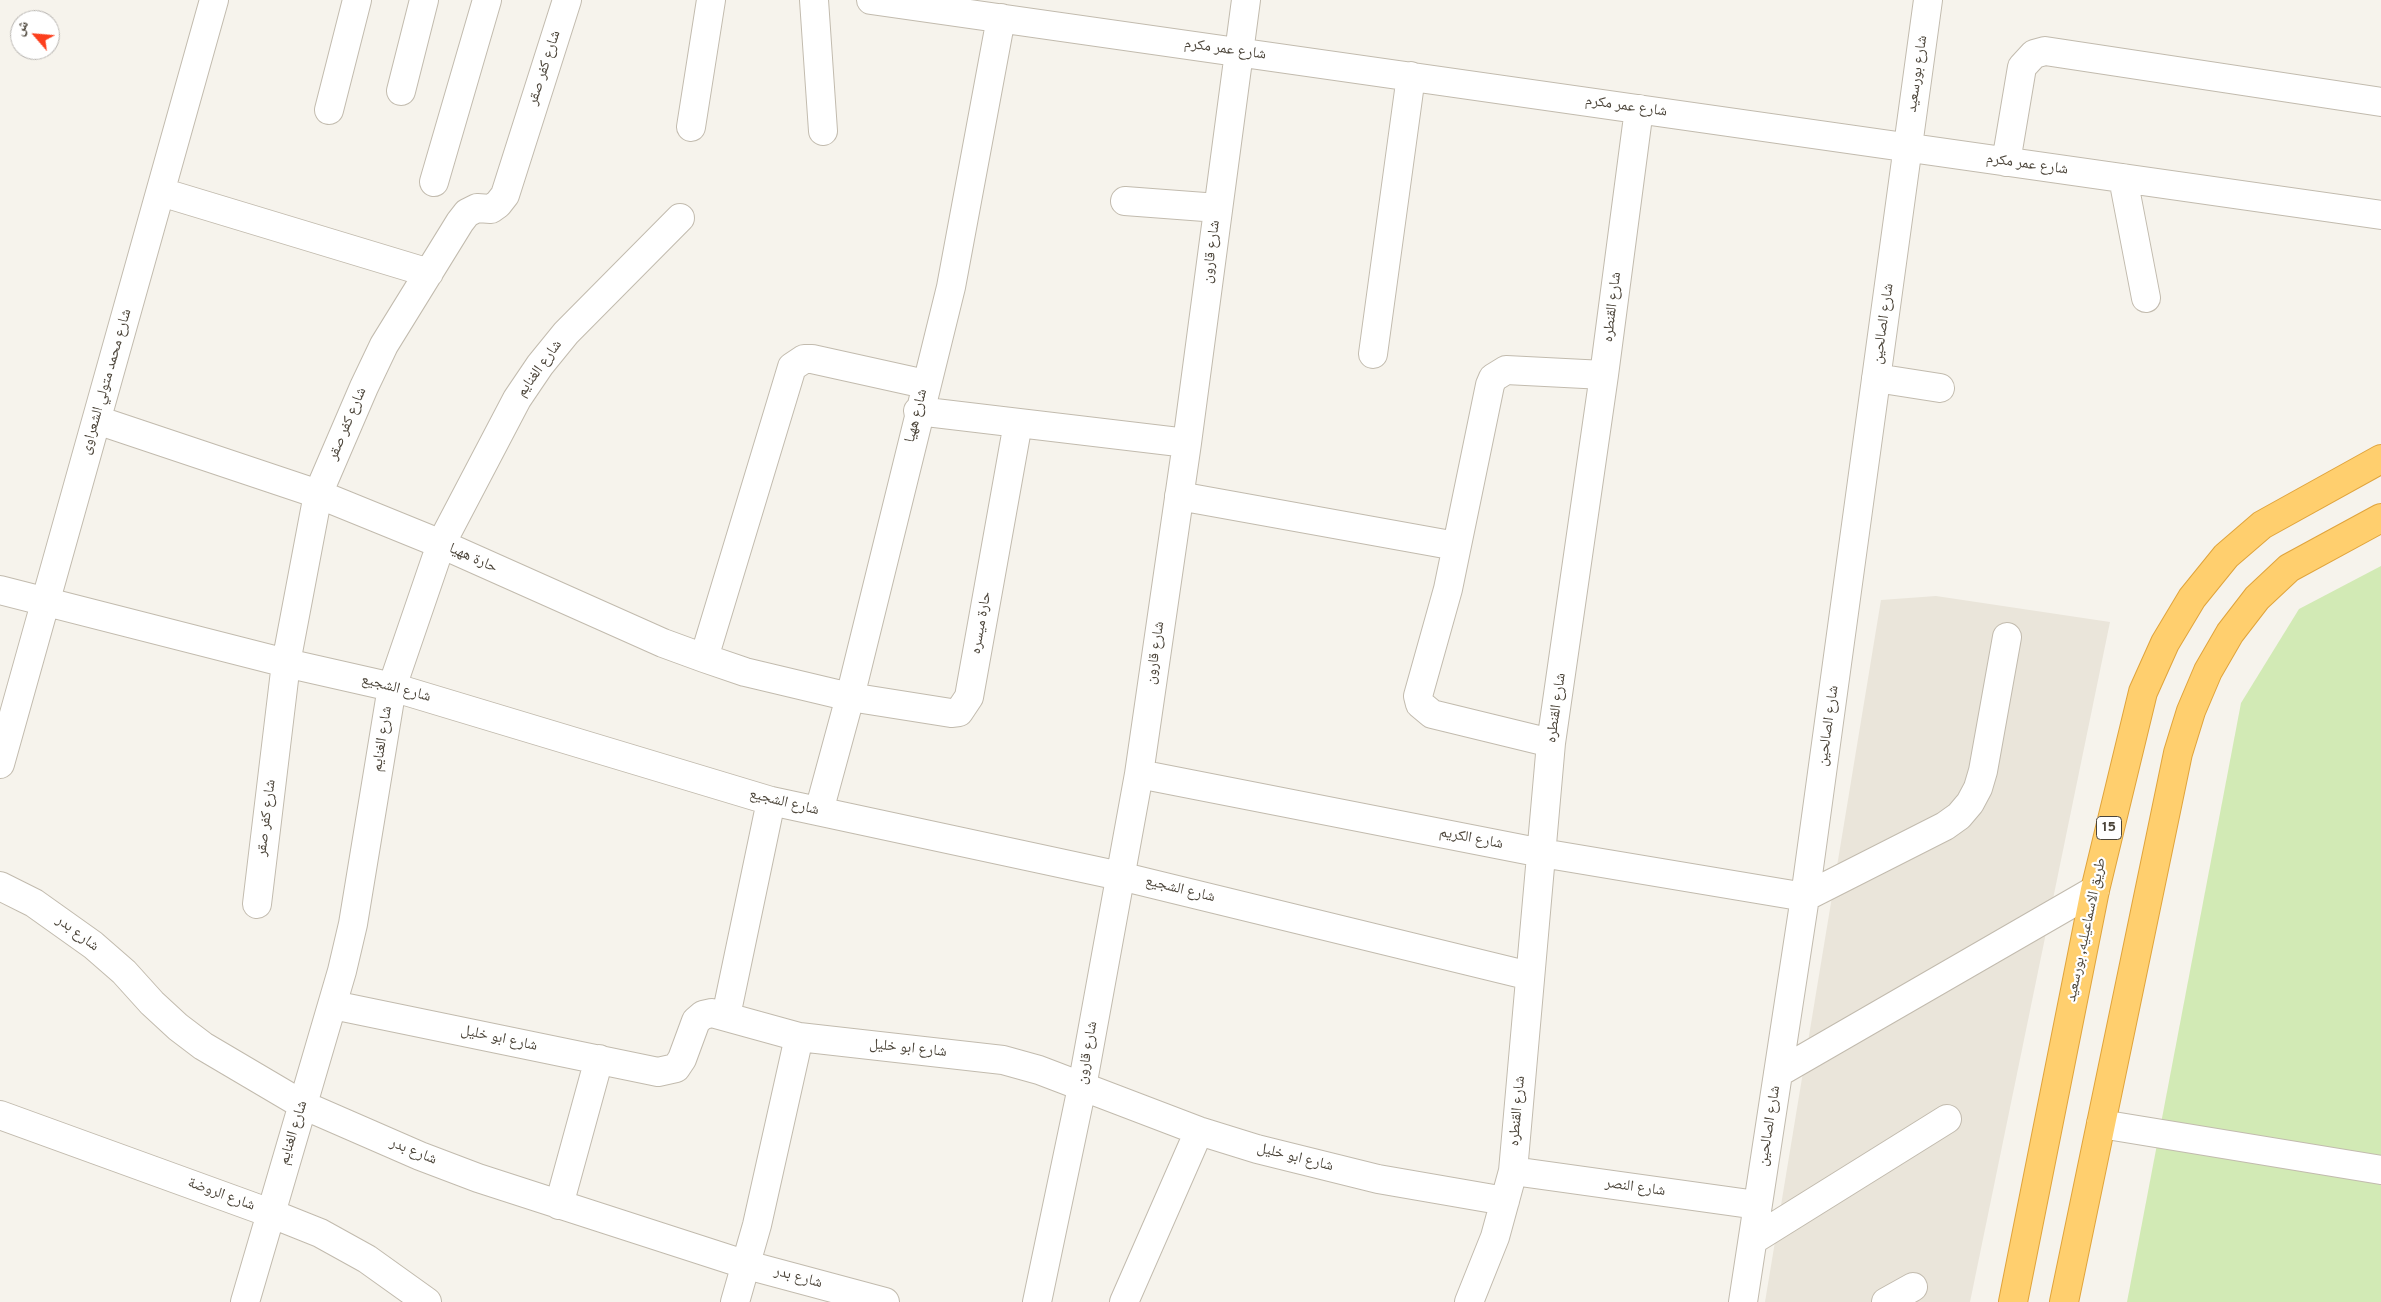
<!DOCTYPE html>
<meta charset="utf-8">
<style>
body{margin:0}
#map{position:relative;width:2381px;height:1302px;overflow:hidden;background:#f6f3ec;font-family:Overpass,"Noto Naskh Arabic",sans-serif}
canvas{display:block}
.north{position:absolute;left:10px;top:10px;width:50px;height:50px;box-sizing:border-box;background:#fff;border:1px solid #b7b4b0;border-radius:50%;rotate:297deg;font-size:14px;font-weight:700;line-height:20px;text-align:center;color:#4b4439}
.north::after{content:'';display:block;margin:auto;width:18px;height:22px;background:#fc3f1d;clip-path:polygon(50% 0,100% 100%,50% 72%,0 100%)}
</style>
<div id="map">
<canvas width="2381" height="1302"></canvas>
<div class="north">ش</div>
</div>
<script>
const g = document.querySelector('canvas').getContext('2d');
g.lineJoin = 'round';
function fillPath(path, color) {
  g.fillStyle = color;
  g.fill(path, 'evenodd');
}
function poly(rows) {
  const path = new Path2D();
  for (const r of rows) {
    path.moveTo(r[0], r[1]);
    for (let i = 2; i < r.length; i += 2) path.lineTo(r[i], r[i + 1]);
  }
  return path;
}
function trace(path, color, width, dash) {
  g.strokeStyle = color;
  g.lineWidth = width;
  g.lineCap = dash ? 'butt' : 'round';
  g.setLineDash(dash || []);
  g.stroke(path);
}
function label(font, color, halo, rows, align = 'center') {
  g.font = font + ' Overpass,"Noto Naskh Arabic",sans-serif';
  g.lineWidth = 4.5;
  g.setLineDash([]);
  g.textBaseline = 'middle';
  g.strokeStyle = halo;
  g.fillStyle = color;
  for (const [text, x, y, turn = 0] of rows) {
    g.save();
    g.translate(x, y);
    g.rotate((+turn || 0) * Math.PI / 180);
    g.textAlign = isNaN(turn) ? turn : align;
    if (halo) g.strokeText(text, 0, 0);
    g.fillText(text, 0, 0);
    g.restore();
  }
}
fillPath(poly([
 [1936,596,2110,622,1970,1302,1765,1302,1881,600]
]), '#eae5da');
fillPath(poly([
 [2381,566,2381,1302,2127,1302,2241,703,2299,609]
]), '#d2eab5');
const minor = poly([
 [814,0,823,131],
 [871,0,2381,215],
 [401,91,424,0],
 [329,110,357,0],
 [691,127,711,0],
 [2006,162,2022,67,2034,54,2045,51,2381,102],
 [2123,178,2146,298],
 [434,182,487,0],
 [161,192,429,273],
 [1125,201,1218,208],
 [1373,354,1411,76],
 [1876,378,1940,388],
 [918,411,1187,443],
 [97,420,318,494,441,544,663,643,704,658,745,672,850,697,951,713,959,712,969,697,1018,423],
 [1179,496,1456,546],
 [0,590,286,663,392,687,771,801,1120,876,1530,976],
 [704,658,792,367,804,359,812,359,925,384],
 [1551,743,1432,714,1420,704,1418,696,1448,589,1490,385,1493,378,1506,370,1604,375],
 [0,764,214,0],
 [1139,774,1542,853,1805,897,1945,826,1959,816,1970,803,1978,788,1983,771,2007,637],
 [819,811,850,697,951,287,1001,18],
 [0,886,34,903,93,945,124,972,152,1003,178,1027,203,1046,303,1105,420,1156,478,1178,747,1265,885,1302],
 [257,904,286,663,318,494,364,387,384,345,460,222,467,213,477,208,491,209,498,204,505,195,567,0],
 [333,1005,658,1072,676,1068,682,1059,696,1021,703,1015,712,1013,799,1037,1003,1060,1039,1070,1199,1131,1257,1149,1378,1179,1505,1201],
 [726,1016,771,801],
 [1778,1073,2095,890],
 [0,1115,270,1213,320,1233,367,1259,427,1302],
 [2101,1124,2381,1170],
 [1513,1171,1757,1205],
 [559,1205,599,1059],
 [1753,1240,1947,1119],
 [245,1302,342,971,353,924,392,687,441,544,517,399,540,365,566,333,680,218],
 [735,1302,757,1225,799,1037],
 [1037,1302,1082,1087,1139,774,1187,443,1246,0],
 [1124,1302,1199,1131],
 [1469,1302,1495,1237,1513,1171,1551,743,1604,375,1639,109],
 [1743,1302,1805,897,1928,0],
 [1886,1302,1913,1287]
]);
const highway = poly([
 [2013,1302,2095,890,2143,692,2165,643,2192,598,2226,556,2262,525,2381,459],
 [2064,1302,2178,753,2191,711,2208,671,2230,633,2257,598,2289,568,2381,518]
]);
trace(minor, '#c2bbae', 30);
trace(highway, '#e0a43c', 30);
trace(minor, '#fff', 28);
trace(highway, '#ffcf6e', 28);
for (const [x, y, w] of [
 [2109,828,25]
]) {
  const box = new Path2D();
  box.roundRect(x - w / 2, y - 11.5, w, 23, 4);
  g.fillStyle = '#fff';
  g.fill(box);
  trace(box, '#4b4439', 1);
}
label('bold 14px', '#4b4439', null, [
 ["15",2109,828]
]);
label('15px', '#4b4439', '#fff', [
 ["شارع عمر مكرم",1225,50,8],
 ["شارع كفر صقر",545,68,-72],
 ["شارع بورسعيد",1918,74,-82],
 ["شارع عمر مكرم",1626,107,8],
 ["شارع عمر مكرم",2027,165,8],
 ["شارع قارون",1212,252,-83],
 ["شارع القنطره",1613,307,-83],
 ["شارع الصالحين",1884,324,-82],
 ["شارع الغنايم",540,369,-54],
 ["شارع محمد متولي الشعراوى",107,382,-74],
 ["شارع ههيا",917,416,-76],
 ["شارع كفر صقر",348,424,-67],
 ["حارة ههيا",473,559,24],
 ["حارة ميسره",982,623,-80],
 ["شارع قارون",1156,653,-82],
 ["شارع الشجيع",396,689,15],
 ["شارع القنطره",1557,708,-82],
 ["شارع الصالحين",1829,726,-82],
 ["شارع الغنايم",383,739,-81],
 ["شارع الشجيع",784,803,14],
 ["شارع كفر صقر",267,818,-83],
 ["شارع الكريم",1471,839,11],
 ["شارع الشجيع",1180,890,14],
 ["طريق الاسماعيليه, بورسعيد",2087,930,-78],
 ["شارع بدر",77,934,37],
 ["شارع ابو خليل",499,1039,12],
 ["شارع ابو خليل",908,1049,6],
 ["شارع قارون",1088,1053,-80],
 ["شارع القنطره",1518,1111,-85],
 ["شارع الصالحين",1770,1126,-81],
 ["شارع الغنايم",294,1133,-73],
 ["شارع بدر",413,1152,22],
 ["شارع ابو خليل",1295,1158,14],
 ["شارع النصر",1635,1188,8],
 ["شارع الروضة",221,1195,20],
 ["شارع بدر",798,1278,15]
]);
</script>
